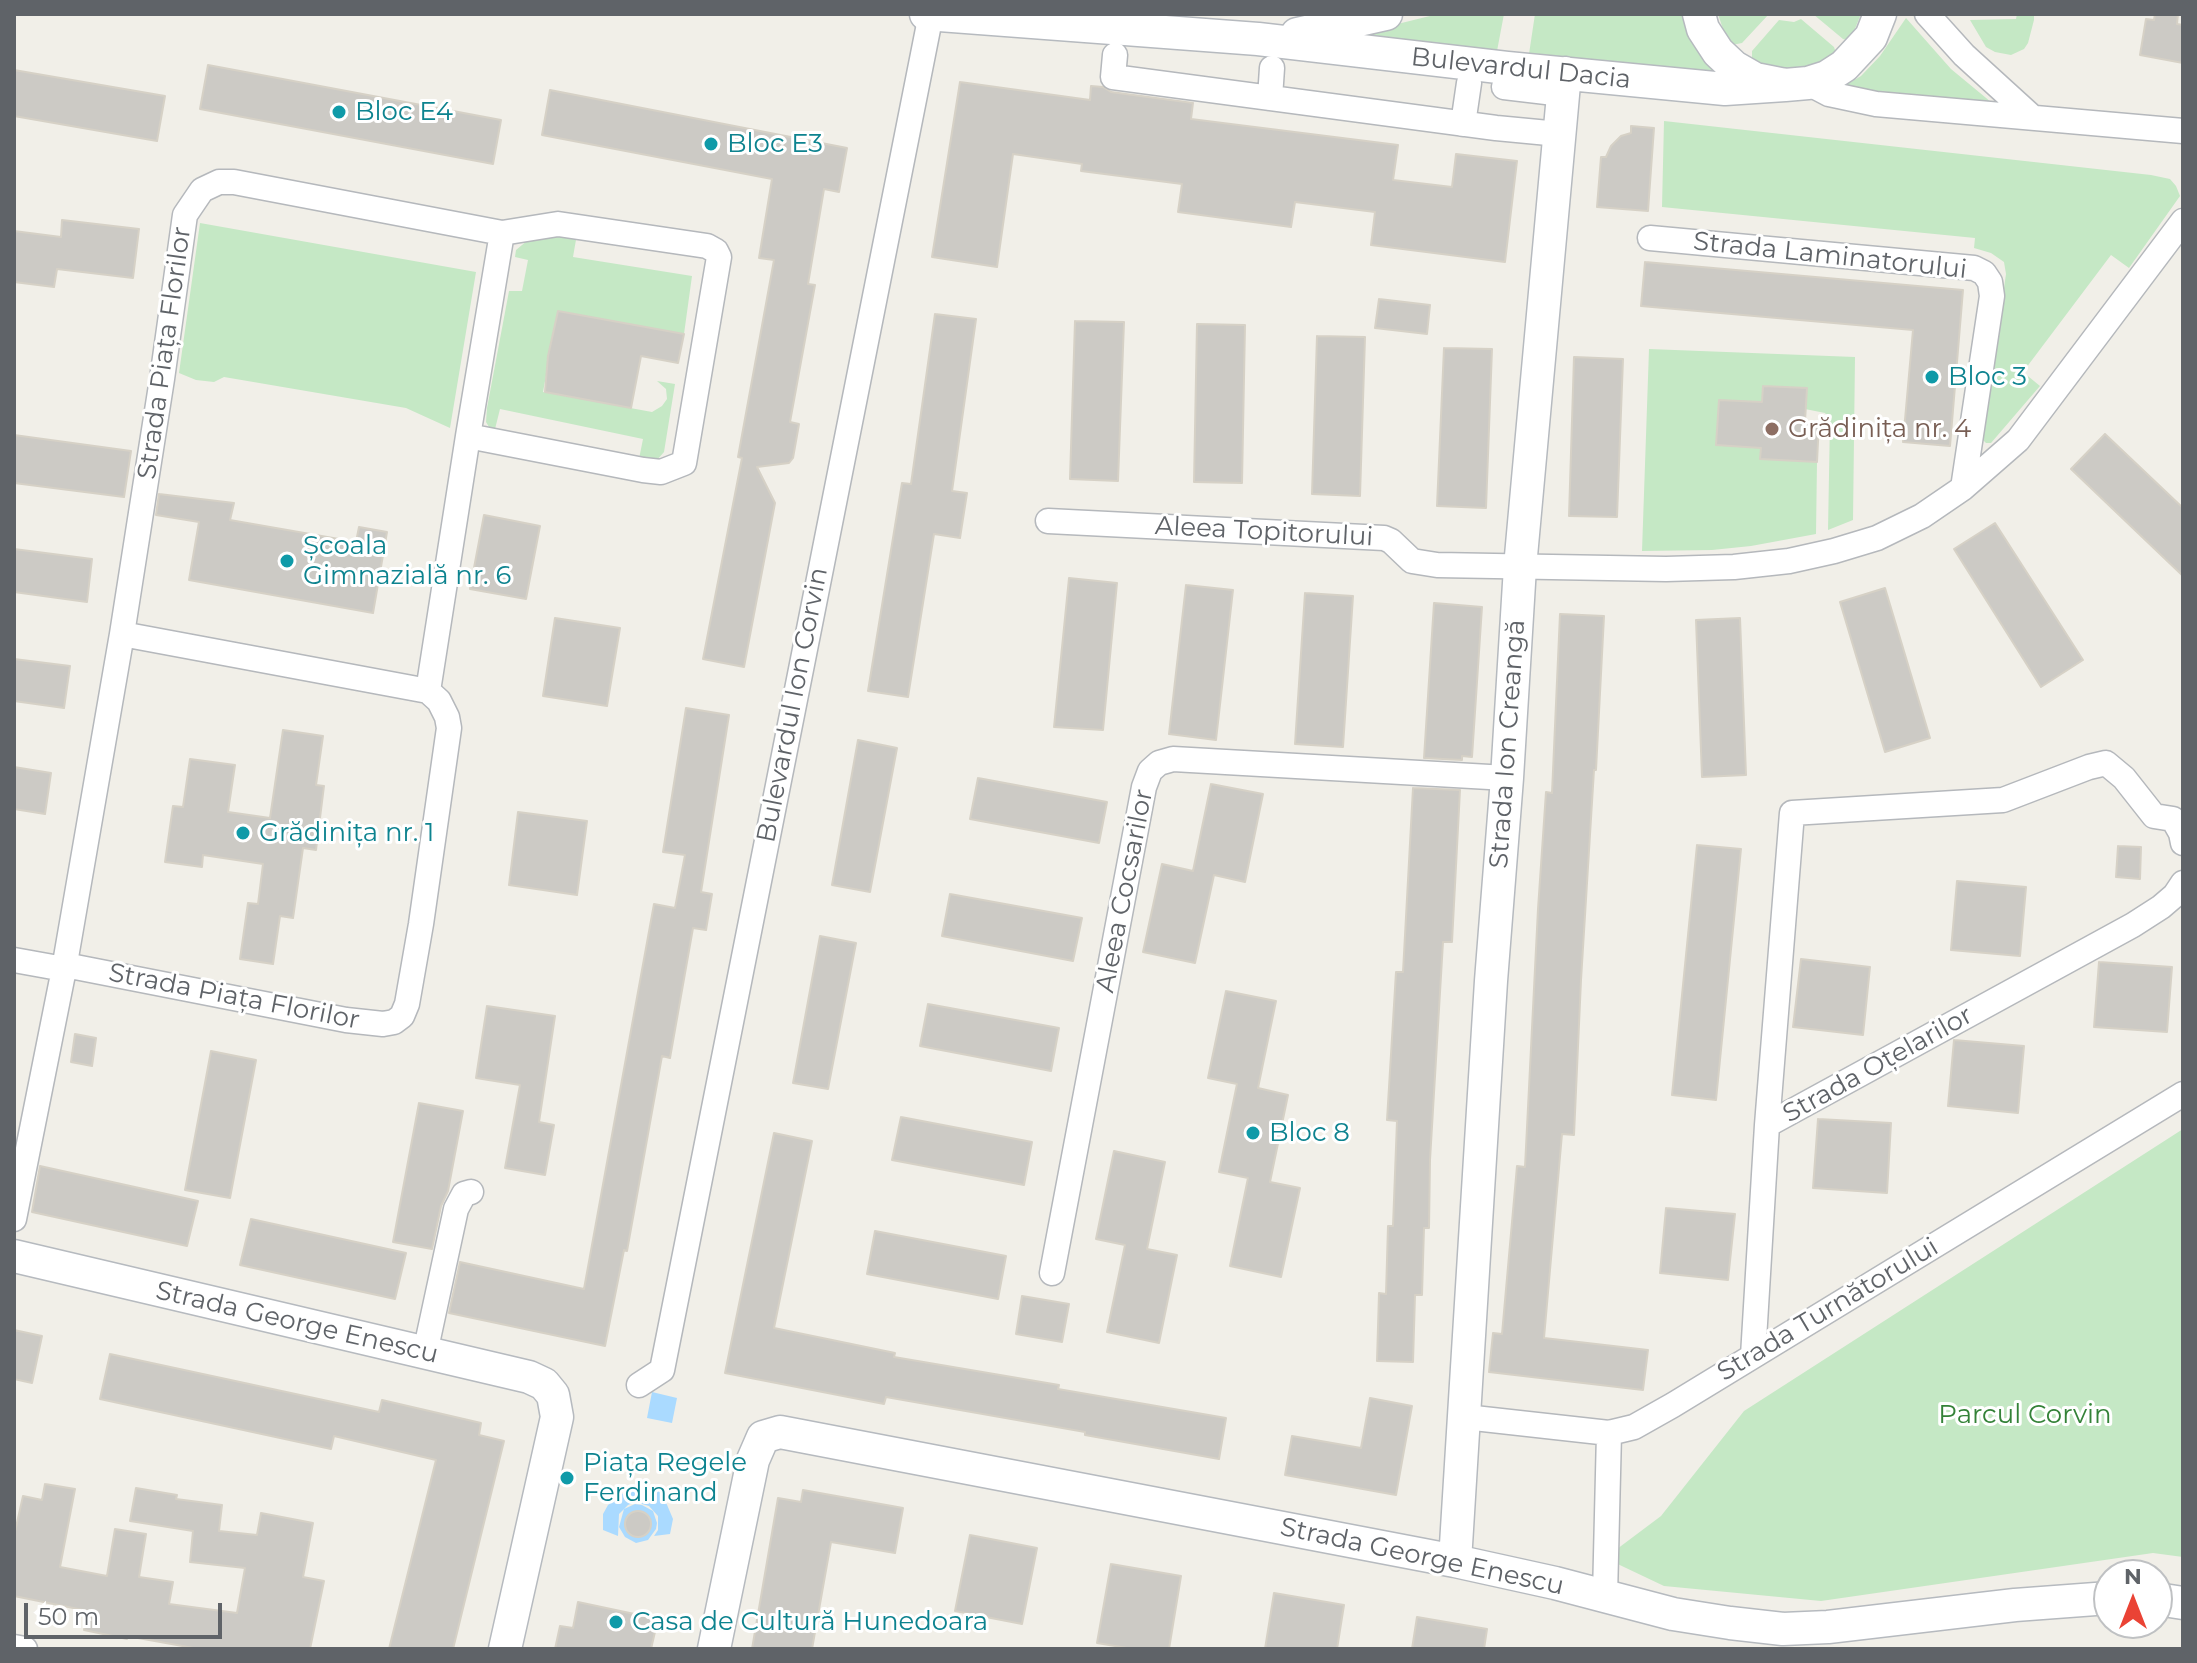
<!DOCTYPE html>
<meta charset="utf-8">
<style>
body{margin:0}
#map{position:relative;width:2197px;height:1663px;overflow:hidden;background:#f1efe8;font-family:Montserrat,sans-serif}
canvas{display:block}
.frame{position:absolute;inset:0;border:16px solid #5f6368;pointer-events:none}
.north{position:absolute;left:2093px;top:1559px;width:80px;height:80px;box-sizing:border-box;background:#fff;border:2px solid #bfc1c3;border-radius:50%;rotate:0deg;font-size:22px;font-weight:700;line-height:32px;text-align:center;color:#5f6368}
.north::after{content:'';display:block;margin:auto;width:28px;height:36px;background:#ea4335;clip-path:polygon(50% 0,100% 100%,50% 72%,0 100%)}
.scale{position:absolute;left:24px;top:1603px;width:198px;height:36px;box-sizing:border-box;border:4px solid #5f6368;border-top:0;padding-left:10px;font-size:24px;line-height:28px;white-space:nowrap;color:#5f6368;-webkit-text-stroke:6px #fff;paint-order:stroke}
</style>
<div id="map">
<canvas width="2197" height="1663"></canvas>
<div class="frame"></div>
<div class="north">N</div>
<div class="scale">50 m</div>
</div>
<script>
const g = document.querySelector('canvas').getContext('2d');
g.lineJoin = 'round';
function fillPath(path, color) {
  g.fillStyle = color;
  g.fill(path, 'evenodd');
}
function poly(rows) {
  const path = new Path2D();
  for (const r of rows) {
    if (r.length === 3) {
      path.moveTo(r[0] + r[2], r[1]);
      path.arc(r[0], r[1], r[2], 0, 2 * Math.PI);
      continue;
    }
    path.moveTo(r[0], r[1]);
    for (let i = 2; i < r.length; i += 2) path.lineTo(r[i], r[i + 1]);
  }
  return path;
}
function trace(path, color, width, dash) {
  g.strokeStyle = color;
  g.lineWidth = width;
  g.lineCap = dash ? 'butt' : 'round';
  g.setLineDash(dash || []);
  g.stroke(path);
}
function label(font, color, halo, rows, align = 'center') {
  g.font = font + ' Montserrat,sans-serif';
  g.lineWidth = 6;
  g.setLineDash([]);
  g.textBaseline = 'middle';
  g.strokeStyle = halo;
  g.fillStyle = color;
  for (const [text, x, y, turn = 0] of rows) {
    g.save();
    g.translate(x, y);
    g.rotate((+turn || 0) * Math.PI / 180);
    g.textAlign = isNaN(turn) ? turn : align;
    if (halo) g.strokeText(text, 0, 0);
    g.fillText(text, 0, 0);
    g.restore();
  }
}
fillPath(poly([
 [1438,14,1504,14,1497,51,1385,42,1357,34],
 [1535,14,1688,14,1720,75,1529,54],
 [1718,14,1769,14,1742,43,1732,45,1725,35],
 [1813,14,1861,14,1850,41,1843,39],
 [2017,14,2034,14,2034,20,2028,43,2024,49,2011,55,1995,52,1986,47,1970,20,2016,19],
 [1906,18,1951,69,1997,107,1844,92,1844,86,1861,76,1880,56],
 [1801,19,1834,47,1837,56,1800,73,1752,63,1752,51,1779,20,1794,22],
 [1664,121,2151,175,2170,179,2176,186,2180,196,2129,268,2111,255,2023,372,2040,386,1991,443,1986,443,1982,439,2006,274,2004,262,1991,253,1974,248,1975,238,1662,207],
 [200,223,476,272,450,428,406,408,224,377,214,382,196,380,179,373],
 [577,234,573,257,692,276,684,334,558,311,543,392,652,412,662,406,667,399,666,389,657,381,675,384,664,452,657,460,639,459,643,439,500,409,495,429,489,427,486,422,487,408,509,291,522,291,528,260,515,257,516,250,528,240],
 [1649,349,1855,357,1853,520,1828,530,1830,420,1825,413,1805,409,1806,388,1763,386,1762,402,1719,400,1716,445,1761,448,1760,459,1817,462,1816,534,1751,546,1712,550,1642,551],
 [2183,1129,2183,1557,2153,1553,1821,1601,1664,1586,1605,1558,1661,1516,1744,1411]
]), '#c5e8c5');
fillPath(poly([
 [652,1392,677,1398,672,1423,647,1418],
 [636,1484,659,1491,668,1498,665,1500,673,1519,670,1534,654,1536,658,1530,658,1516,649,1506,635,1502,628,1505,619,1514,618,1536,603,1530,603,1514,608,1505,626,1491,624,1487],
 [635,1504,642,1505,653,1511,657,1523,656,1529,648,1540,636,1543,625,1537,619,1527,624,1509],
 [638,1512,648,1517,651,1525,648,1533,637,1537,629,1533,626,1526,630,1514]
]), '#aadaff');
const building = poly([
 [2155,14,2178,14,2177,24,2183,25,2183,63,2140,55,2146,19,2154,20,2155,14],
 [208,65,501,120,493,164,200,109,208,65],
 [14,70,165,96,157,141,14,116,14,70],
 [960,82,1090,100,1091,86,1103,87,1111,92,1193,103,1191,119,1398,145,1393,180,1452,187,1456,154,1517,161,1505,262,1371,245,1375,212,1295,202,1291,227,1178,212,1182,184,1081,171,1082,164,1013,154,997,267,932,257,960,82],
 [550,90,847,148,839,192,824,189,808,284,815,285,790,422,799,424,793,458,789,463,757,467,775,503,744,667,703,659,742,458,738,457,774,260,759,258,772,179,542,135,550,90],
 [1631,126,1654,128,1648,211,1597,207,1601,157,1606,157,1611,146,1621,136,1631,133,1631,126],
 [62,220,139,229,133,278,57,269,54,287,14,282,14,231,61,237,62,220],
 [1645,262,1963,290,1950,446,1903,442,1913,330,1641,306,1645,262],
 [1379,299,1430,305,1427,334,1375,328,1379,299],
 [558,311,684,334,678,363,641,356,631,408,545,392,548,356,558,311],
 [935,314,976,319,952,491,967,493,960,538,934,534,908,697,868,691,902,483,911,484,935,314],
 [1075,321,1124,322,1118,481,1070,479,1075,321],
 [1197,324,1245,325,1242,483,1194,482,1197,324],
 [1317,336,1365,337,1360,496,1312,494,1317,336],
 [1444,348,1492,349,1486,508,1437,506,1444,348],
 [1574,357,1623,359,1617,517,1569,516,1574,357],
 [1763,386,1807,388,1805,421,1819,422,1817,462,1760,459,1761,448,1716,445,1719,400,1762,402,1763,386],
 [2105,434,2183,508,2183,576,2071,469,2105,434],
 [14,435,131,451,124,497,14,483,14,435],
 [159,494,234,503,230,520,356,542,359,527,387,532,373,613,189,580,199,522,156,515,159,494],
 [484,515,540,526,526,599,470,589,484,515],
 [1995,523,2083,660,2041,687,1954,549,1995,523],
 [14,549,92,559,87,602,14,592,14,549],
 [1069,578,1117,583,1103,730,1054,727,1069,578],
 [1186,585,1233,590,1216,740,1169,734,1186,585],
 [1885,588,1930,738,1885,752,1840,602,1885,588],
 [1305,593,1353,596,1343,747,1295,744,1305,593],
 [1434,603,1482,607,1472,757,1462,756,1462,760,1424,758,1434,603],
 [1560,614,1604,616,1596,770,1594,770,1581,980,1574,1135,1562,1134,1544,1338,1648,1350,1643,1390,1489,1372,1493,1333,1502,1334,1517,1166,1525,1167,1538,909,1546,792,1552,793,1560,614],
 [555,618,620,628,607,706,543,696,555,618],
 [1740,618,1746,775,1702,777,1696,620,1740,618],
 [14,659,70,666,64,708,14,701,14,659],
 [686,708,729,715,701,892,712,894,706,930,693,928,670,1058,662,1056,627,1251,624,1250,605,1346,449,1313,460,1262,584,1289,654,904,675,908,685,855,663,852,686,708],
 [283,730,323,736,316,785,324,786,316,850,303,848,293,918,280,916,273,964,240,959,248,903,258,904,263,864,203,855,202,867,165,862,173,806,183,807,190,759,235,765,228,812,270,818,283,730],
 [858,740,897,748,870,892,832,885,858,740],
 [14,767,51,773,45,814,14,809,14,767],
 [978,778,1107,802,1099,843,970,819,978,778],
 [1211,784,1263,794,1245,882,1214,875,1195,963,1143,952,1162,864,1193,871,1211,784],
 [1413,788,1460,790,1452,942,1443,942,1430,1160,1429,1228,1424,1228,1422,1295,1415,1295,1413,1362,1377,1361,1379,1293,1386,1294,1388,1226,1393,1226,1397,1121,1387,1120,1396,972,1403,972,1413,788],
 [518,812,587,821,577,895,509,885,518,812],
 [1697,845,1741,849,1716,1100,1672,1095,1697,845],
 [2118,846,2141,847,2140,879,2116,877,2118,846],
 [1957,881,2026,887,2020,956,1951,950,1957,881],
 [950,894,1082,918,1073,961,942,936,950,894],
 [820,936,856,943,828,1089,793,1083,820,936],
 [1801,959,1870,967,1863,1035,1793,1027,1801,959],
 [2099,962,2172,967,2167,1032,2094,1027,2099,962],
 [1226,991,1276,1001,1258,1088,1288,1095,1270,1182,1300,1188,1281,1277,1230,1266,1248,1178,1219,1172,1237,1084,1208,1078,1226,991],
 [928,1004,1059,1028,1051,1071,920,1046,928,1004],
 [487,1006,555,1016,539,1122,554,1125,545,1175,505,1168,520,1085,476,1078,487,1006],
 [75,1034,96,1038,92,1066,71,1062,75,1034],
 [1954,1040,2024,1046,2018,1113,1948,1106,1954,1040],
 [211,1051,256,1060,230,1198,185,1190,211,1051],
 [419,1103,463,1111,448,1191,441,1206,432,1249,393,1242,419,1103],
 [901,1117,1032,1142,1024,1185,892,1160,901,1117],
 [1818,1119,1891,1123,1887,1193,1813,1188,1818,1119],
 [774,1133,812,1141,774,1328,895,1353,894,1357,1059,1385,1058,1389,1226,1418,1219,1459,1085,1435,1085,1432,886,1397,884,1404,725,1373,774,1133],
 [1114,1151,1165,1162,1147,1249,1177,1255,1159,1343,1107,1332,1125,1245,1096,1239,1114,1151],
 [40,1166,198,1201,187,1246,32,1212,40,1166],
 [1666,1208,1735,1214,1728,1280,1660,1273,1666,1208],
 [251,1219,406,1253,395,1299,240,1265,251,1219],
 [875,1231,1006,1256,998,1299,867,1274,875,1231],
 [1022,1296,1069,1304,1062,1342,1016,1334,1022,1296],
 [14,1330,42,1336,32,1383,14,1379,14,1330],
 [110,1354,379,1412,382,1400,481,1423,479,1435,504,1441,453,1649,389,1649,436,1460,334,1436,331,1449,100,1399,110,1354],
 [1370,1398,1412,1406,1396,1495,1285,1475,1292,1436,1361,1448,1370,1398],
 [45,1484,75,1489,60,1567,107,1576,115,1529,146,1534,139,1577,173,1582,169,1604,237,1613,245,1568,190,1562,193,1531,130,1521,136,1488,177,1495,176,1499,222,1505,219,1531,257,1535,261,1513,313,1523,303,1577,324,1581,310,1649,199,1649,127,1636,127,1639,84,1630,88,1611,14,1596,14,1536,23,1496,42,1500,45,1484],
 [803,1490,903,1508,895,1553,831,1542,812,1649,752,1649,778,1498,801,1502,803,1490],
 [638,1524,13],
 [970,1535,1037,1548,1022,1624,955,1611,970,1535],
 [1111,1564,1181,1576,1169,1649,1133,1649,1097,1643,1111,1564],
 [1274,1593,1344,1605,1337,1649,1265,1649,1274,1593],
 [578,1602,658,1619,651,1649,555,1649,560,1626,573,1628,578,1602],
 [1417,1617,1487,1629,1484,1649,1412,1649,1417,1617]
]);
fillPath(building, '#cccac5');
trace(building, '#d6d1c6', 2);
const street = poly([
 [1927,14,1964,55,2031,116],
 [1115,55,1113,77,1496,128,1559,134],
 [1808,83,1829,94,1876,104,2183,131],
 [1504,87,1563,94],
 [1270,98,1272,68],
 [1463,124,1469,83],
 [1650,238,1974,268,1984,273,1990,282,1992,296,1963,488],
 [468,436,502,233],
 [1048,521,1384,538,1391,541,1412,561,1437,565,1666,569,1734,567,1789,561,1834,551,1877,538,1922,516,1963,488,2018,440,2183,221],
 [14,960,64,969],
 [65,965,346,1020,383,1024,394,1022,402,1016,407,1004,421,924,449,728,447,717,439,701,428,691,122,634],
 [1767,1125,1792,813,2003,800,2089,767,2106,763,2124,778,2154,816,2173,819,2181,833,2183,843],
 [14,1219,64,969,122,634,162,379,185,215,202,190,219,182,234,182,502,233,558,224,707,246,716,251,719,257,684,463,661,472,643,470,468,436,428,691],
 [1052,1273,1144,787,1150,771,1159,763,1173,759,1507,778],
 [425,1353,456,1209,464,1194,471,1192],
 [1753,1356,1767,1125,2133,925,2161,907,2175,895,2183,883],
 [639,1385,662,1370,931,14],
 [1465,1417,1609,1433],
 [1605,1596,1609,1433,1634,1427,1673,1405,2183,1094],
 [14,1647,25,1649]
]);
const secondary = poly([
 [926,14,1258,39,1507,68,1725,89,1785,85],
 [1699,14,1703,29,1718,52,1734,67,1755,79,1785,85,1808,83,1827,77,1844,66,1871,37,1880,14],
 [1297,34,1386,14],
 [14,1256,529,1377,544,1384,553,1395,557,1417,505,1649],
 [1455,1561,1491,981,1507,778,1520,567,1565,73],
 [2157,1599,2183,1603],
 [714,1649,753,1460,763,1437,780,1432,1455,1561,1555,1583,1673,1614,1730,1623,1783,1629,1828,1627,2015,1605,2109,1598]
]);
trace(street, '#b5b8bc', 27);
trace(secondary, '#b6babf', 35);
trace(street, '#fff', 24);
trace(secondary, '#fff', 32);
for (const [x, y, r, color] of [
 [339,112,8,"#0f9aa8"],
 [711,144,8,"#0f9aa8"],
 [1932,377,8,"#0f9aa8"],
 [1772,429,8,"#8d6e63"],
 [287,561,8,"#0f9aa8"],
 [243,833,8,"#0f9aa8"],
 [1253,1133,8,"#0f9aa8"],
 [567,1478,8,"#0f9aa8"],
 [616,1622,8,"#0f9aa8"]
]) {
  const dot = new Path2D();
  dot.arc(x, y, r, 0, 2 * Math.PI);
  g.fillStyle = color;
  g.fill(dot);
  trace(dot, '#fff', 3);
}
label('26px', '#5f6368', '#fff', [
 ["Bulevardul Dacia",1521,69,6],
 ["Strada Laminatorului",1830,256,6],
 ["Strada Piața Florilor",165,353,-82],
 ["Aleea Topitorului",1264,532,3],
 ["Bulevardul Ion Corvin",793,705,-79],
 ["Strada Ion Creangă",1508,744,-86],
 ["Aleea Cocsarilor",1125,891,-79],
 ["Strada Piața Florilor",234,997,11],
 ["Strada Oțelarilor",1878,1065,-29],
 ["Strada Turnătorului",1828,1310,-31],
 ["Strada George Enescu",297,1323,13],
 ["Strada George Enescu",1422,1557,12]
]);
label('26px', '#0d838f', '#fff', [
 ["Bloc E4",355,112],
 ["Bloc E3",727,144],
 ["Bloc 3",1948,377],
 ["Școala",303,546],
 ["Gimnazială nr. 6",303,576],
 ["Grădinița nr. 1",259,833],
 ["Bloc 8",1269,1133],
 ["Piața Regele",583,1463],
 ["Ferdinand",583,1493],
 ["Casa de Cultură Hunedoara",632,1622]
], 'left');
label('26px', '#785e54', '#fff', [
 ["Grădinița nr. 4",1788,429]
], 'left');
label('26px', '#348238', '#fff', [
 ["Parcul Corvin",2025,1415]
]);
</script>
